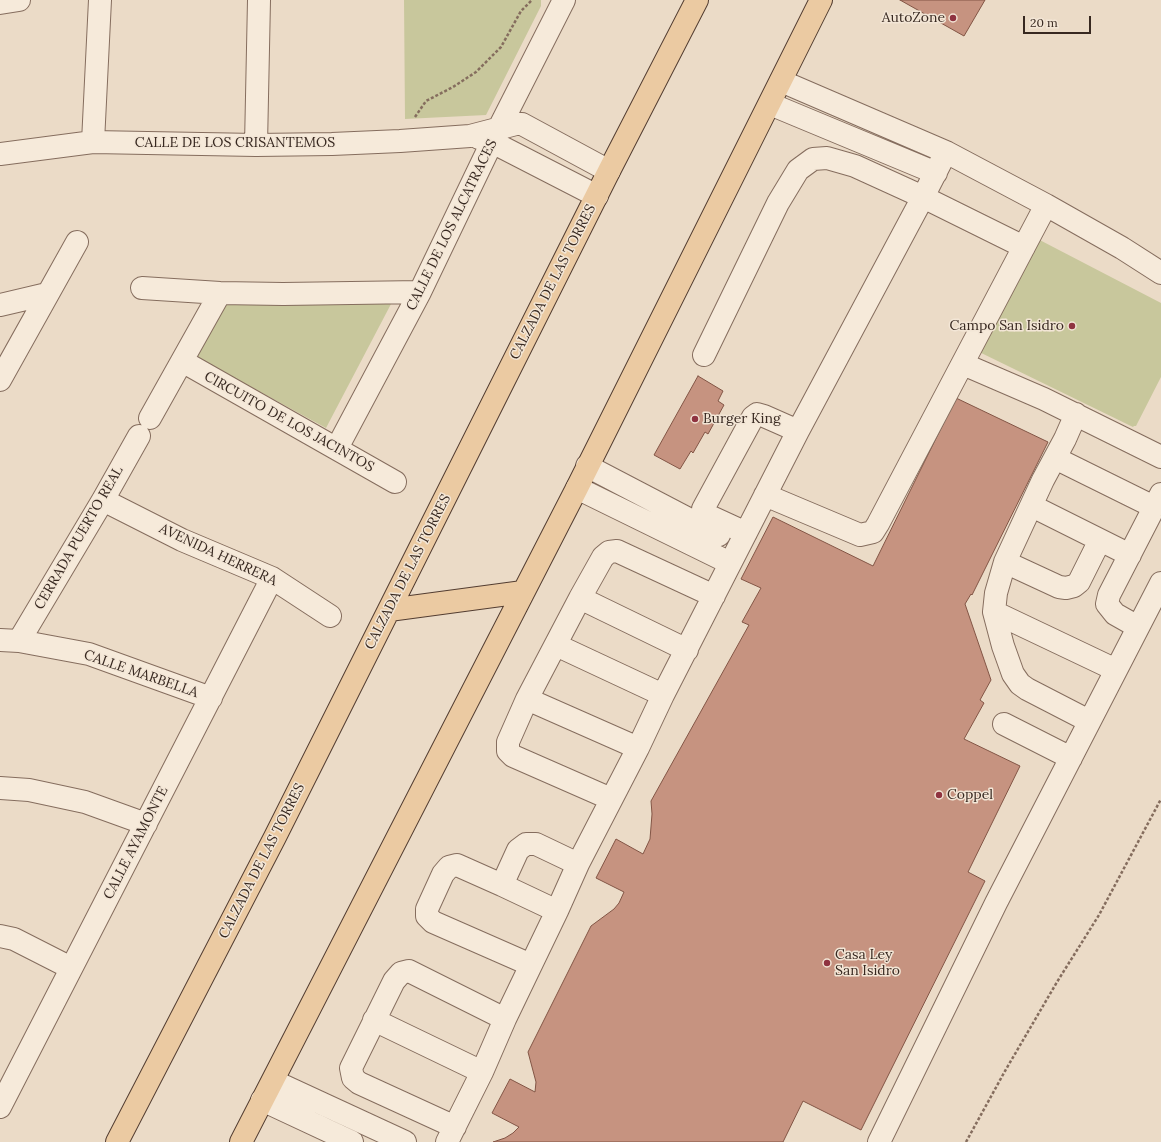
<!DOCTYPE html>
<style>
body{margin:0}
#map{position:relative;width:1161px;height:1142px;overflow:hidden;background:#ebdbc7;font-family:Lora,serif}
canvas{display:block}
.scale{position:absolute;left:1023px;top:16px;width:68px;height:18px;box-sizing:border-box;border:2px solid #372820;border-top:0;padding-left:5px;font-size:12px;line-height:14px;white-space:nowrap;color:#372820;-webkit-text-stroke:3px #f3e6d6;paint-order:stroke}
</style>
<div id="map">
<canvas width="1161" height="1142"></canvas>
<div class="scale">20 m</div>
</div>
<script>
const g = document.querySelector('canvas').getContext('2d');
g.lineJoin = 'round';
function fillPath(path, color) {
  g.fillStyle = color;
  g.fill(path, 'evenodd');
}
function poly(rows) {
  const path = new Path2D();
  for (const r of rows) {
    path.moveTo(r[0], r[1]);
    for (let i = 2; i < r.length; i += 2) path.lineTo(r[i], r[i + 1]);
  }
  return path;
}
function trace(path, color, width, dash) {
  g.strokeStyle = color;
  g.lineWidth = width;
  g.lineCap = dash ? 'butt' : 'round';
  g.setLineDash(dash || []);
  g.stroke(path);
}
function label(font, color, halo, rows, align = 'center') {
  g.font = font + ' Lora,serif';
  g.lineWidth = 3;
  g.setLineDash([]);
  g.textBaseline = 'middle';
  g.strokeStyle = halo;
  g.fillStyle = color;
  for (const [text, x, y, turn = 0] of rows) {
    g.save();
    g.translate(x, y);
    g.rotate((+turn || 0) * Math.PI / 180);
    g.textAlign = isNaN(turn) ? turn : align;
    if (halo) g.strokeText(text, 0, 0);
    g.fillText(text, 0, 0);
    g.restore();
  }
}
fillPath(poly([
 [404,0,541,0,541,6,486,115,405,119],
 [1032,236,1161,303,1161,377,1136,426,1134,426,1133,427,971,348],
 [219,304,391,304,326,428,193,355]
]), '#c8c79c');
const building = poly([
 [900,0,985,0,964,36,900,0],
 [698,376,723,391,718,401,724,405,708,434,705,432,693,453,691,451,680,469,654,455,698,376],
 [956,398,1048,442,972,595,971,594,965,604,991,680,980,700,984,703,964,739,1020,766,968,872,985,881,861,1130,803,1101,783,1142,493,1142,505,1138,513,1133,519,1127,492,1113,510,1079,535,1092,536,1082,528,1052,591,926,614,909,619,903,624,892,596,878,616,839,643,854,650,839,652,814,651,801,749,625,742,622,761,588,741,579,773,517,873,566,956,398]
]);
fillPath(building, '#c69380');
trace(building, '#825545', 1);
const minor = poly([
 [0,3,19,0],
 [781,81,946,152,1046,205,1122,248,1161,273],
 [770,104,936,173],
 [479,138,492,142,597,196],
 [93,142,100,0],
 [256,145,259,0],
 [0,154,93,142,256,145,332,144,400,141,470,136,516,124,522,124,609,171],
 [142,288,220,293,283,294,420,292],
 [0,305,47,294],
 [704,355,778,203,798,170,813,159,827,158,855,166,923,197,1024,247],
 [182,361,395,482],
 [963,364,1044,399,1161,457],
 [0,380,77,242],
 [1076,414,1065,439,1043,480,1005,562,996,593,994,612,1003,646,1013,674,1020,684,1027,689,1089,721],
 [150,418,220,293],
 [337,448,420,292,492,142,564,0],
 [1055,458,1154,507],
 [587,466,719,535],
 [577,488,730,563],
 [765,495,860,535,873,532,878,524,1046,205],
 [103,500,182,540,272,578,330,616],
 [1032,506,1130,555],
 [746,533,709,516,705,514,703,509,753,417,757,414,764,416,798,431],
 [1005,562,1059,587,1066,588,1074,586,1079,582,1100,540],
 [580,598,687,650],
 [994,612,1116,670],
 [1138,627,1115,614,1107,604,1109,595,1161,494],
 [0,640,19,641,89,654,211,698],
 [19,641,103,500,139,436],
 [556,645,663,695],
 [527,699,638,748],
 [1004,724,1071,758],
 [0,788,29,790,85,802,146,824],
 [611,799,513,756,508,751,508,742,527,699,580,598,603,557,609,552,617,551,714,596],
 [502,885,518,850,526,844,536,844,578,864],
 [0,936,14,939,71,968],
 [531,965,433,922,427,916,427,909,443,874,449,867,457,865,502,885,557,911],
 [374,1020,482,1072],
 [273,1081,405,1142],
 [262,1100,352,1142],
 [0,1107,272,578],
 [455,1127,359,1083,353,1078,351,1068,394,981,401,973,409,971,505,1019],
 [447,1142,482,1072,505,1019,557,911,578,864,638,748,663,695,798,431,923,197,946,152],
 [879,1142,996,903,1161,583]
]);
const major = poly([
 [389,610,523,592],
 [117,1142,275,837,609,171,697,0],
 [241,1142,577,488,821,0]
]);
trace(minor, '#856d5e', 24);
trace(major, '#533d31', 24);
trace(poly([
 [415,117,426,101,453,87,476,72,501,47,521,11,532,0],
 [966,1142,1005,1071,1057,982,1099,915,1161,799]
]), '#856d5e', 2.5, [3, 2]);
trace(minor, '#f6eada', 22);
trace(major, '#ebcaa2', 22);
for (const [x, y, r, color] of [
 [953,18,4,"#8f3340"],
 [1072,326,4,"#8f3340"],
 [695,419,4,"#8f3340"],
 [939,795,4,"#8f3340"],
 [827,963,4,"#8f3340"]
]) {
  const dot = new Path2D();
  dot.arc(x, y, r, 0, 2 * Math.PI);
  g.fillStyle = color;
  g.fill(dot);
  trace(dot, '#f3e6d6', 1.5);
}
label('14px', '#372820', '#f3e6d6', [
 ["AutoZone",945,18,"right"],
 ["Campo San Isidro",1064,326,"right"],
 ["Burger King",703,419],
 ["Coppel",947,795],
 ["Casa Ley",835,955],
 ["San Isidro",835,971]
], 'left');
label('14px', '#372820', '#f3e6d6', [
 ["CALLE DE LOS CRISANTEMOS",235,143],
 ["CALLE DE LOS ALCATRACES",452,225,-64],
 ["CALZADA DE LAS TORRES",553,282,-63],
 ["CIRCUITO DE LOS JACINTOS",289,422,29],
 ["CERRADA PUERTO REAL",79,538,-60],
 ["AVENIDA HERRERA",218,555,25],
 ["CALZADA DE LAS TORRES",408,572,-63],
 ["CALLE MARBELLA",141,674,19],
 ["CALLE AYAMONTE",136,843,-63],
 ["CALZADA DE LAS TORRES",262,861,-63]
]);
</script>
